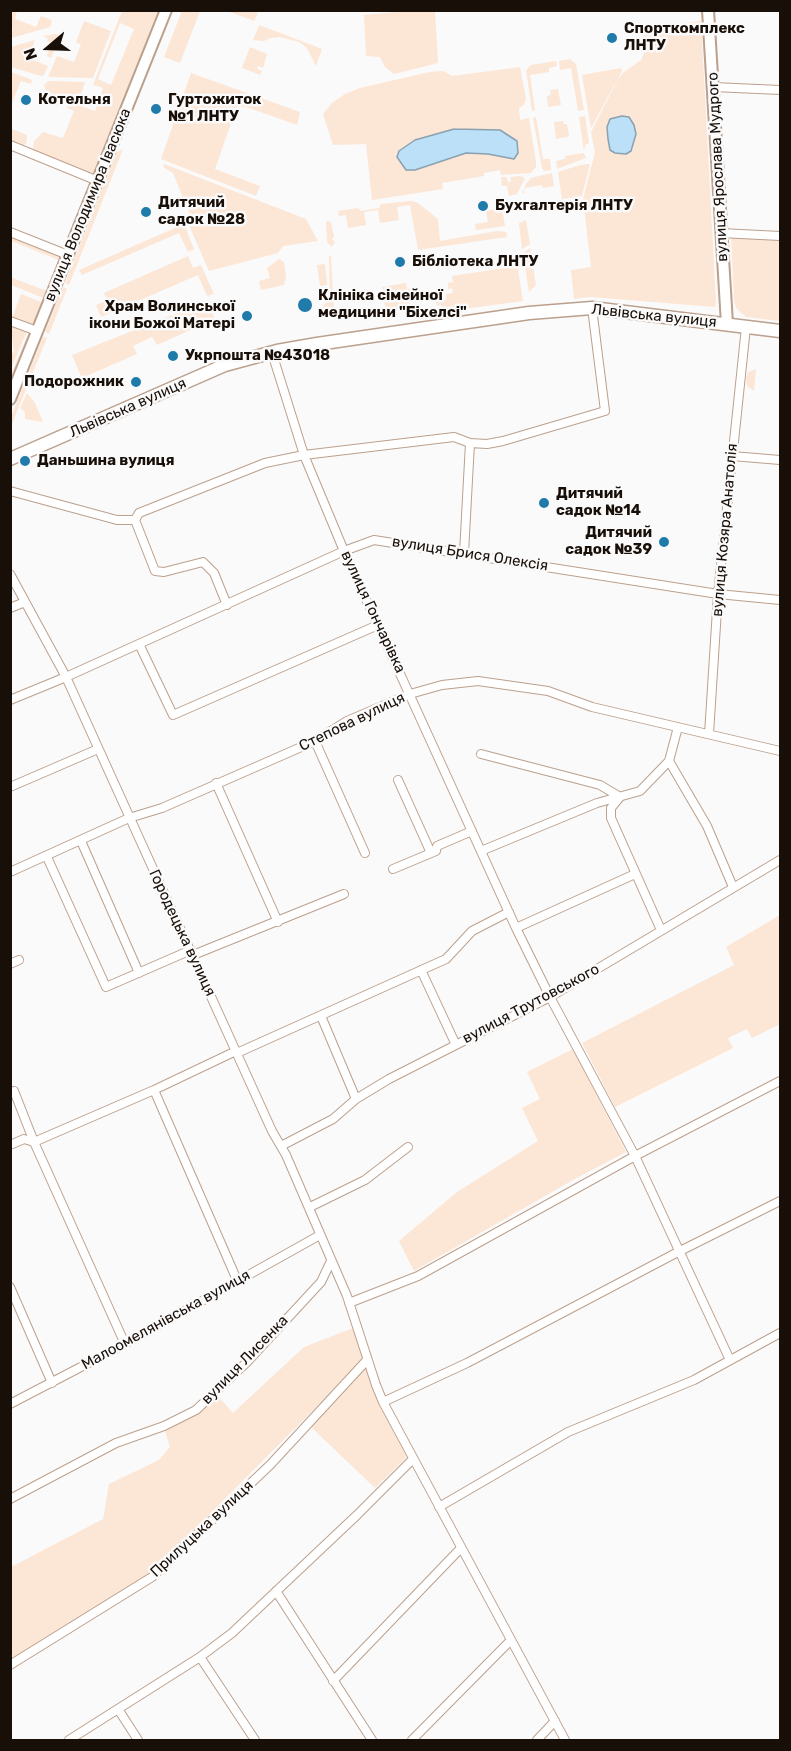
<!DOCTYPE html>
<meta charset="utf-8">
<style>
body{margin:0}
#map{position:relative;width:791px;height:1751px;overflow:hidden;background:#fafafa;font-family:Rubik,sans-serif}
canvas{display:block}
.frame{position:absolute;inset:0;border:12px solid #190f09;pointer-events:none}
.north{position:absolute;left:18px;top:18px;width:60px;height:60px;-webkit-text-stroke:4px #fafafa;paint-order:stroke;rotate:251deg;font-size:16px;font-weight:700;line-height:24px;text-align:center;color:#190f09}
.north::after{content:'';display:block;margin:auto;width:21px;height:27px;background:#190f09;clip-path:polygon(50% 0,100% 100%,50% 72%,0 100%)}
</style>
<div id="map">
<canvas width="791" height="1751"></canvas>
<div class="frame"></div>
<div class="north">N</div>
</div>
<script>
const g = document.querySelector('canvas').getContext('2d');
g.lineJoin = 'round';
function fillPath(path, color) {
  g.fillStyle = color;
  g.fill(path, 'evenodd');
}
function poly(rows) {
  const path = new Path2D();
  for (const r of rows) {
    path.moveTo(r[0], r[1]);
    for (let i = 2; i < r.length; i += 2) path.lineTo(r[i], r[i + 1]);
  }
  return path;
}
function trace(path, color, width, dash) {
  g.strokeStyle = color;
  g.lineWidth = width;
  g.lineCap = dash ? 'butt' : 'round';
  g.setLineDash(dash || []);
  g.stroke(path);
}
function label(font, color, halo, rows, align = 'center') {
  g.font = font + ' Rubik,sans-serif';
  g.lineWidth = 5;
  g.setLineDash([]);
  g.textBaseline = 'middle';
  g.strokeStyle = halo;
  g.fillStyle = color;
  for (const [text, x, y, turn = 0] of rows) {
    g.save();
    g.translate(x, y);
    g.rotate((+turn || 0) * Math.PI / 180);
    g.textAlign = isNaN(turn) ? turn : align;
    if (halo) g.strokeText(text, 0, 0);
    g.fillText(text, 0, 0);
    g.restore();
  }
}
fillPath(poly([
 [418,10,435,11,438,63,394,74,385,67,380,57,366,56,364,15],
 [10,11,17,11,15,19,36,27,41,16,52,20,50,27,11,38,13,30,11,28],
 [122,11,158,11,98,168,92,174,33,150,34,141,43,132,63,138,74,111,67,108,69,103,64,101,62,105,51,107,44,85,48,81,85,82,78,105,95,111,103,88,93,85],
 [120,23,134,29,111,85,98,79],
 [182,11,200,11,180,63,164,57],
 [227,11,252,11,258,13,254,21],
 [84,21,111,31,93,78,48,77,57,56,74,62,81,45,76,42],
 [701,21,716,303,715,307,590,297,574,299,571,270,591,267,583,199,595,152,591,132,618,79,624,72,641,60,644,53,642,28],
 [259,25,322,49,316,66,307,48,299,42,280,37,271,38,264,41,253,40],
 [56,34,60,36,51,58,47,56,52,43,47,41,48,39,43,36],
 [35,40,28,58,48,66,44,75,41,76,11,67,11,47],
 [250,47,267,54,263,68,258,66,257,69,262,71,260,75,242,68],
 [570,59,576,64,584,110,578,111,571,68,560,70,559,61],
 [556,61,557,66,549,68,549,72,530,75,535,110,532,111,526,70,531,65],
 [520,67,526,99,524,105,519,108,520,120,529,118,536,162,536,167,531,173,501,175,500,170,484,173,484,176,442,183,443,189,372,200,366,144,333,145,323,114,332,103,345,94,360,88,430,72,443,71,452,76],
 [454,129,500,130,513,159,488,154,466,153],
 [621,68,622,71,591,128,582,75],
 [11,72,32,80,31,84,21,81,11,105],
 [191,73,300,112,297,125,249,108,237,106,215,169,260,186,256,196,161,159],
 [558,89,561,105,548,107,547,96,551,95,550,90],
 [585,116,589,143,585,145,584,151,579,117],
 [536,117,543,159,550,159,551,170,544,171,542,168,533,118],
 [563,121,564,124,567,124,569,135,567,137,556,139,554,122],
 [10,128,27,135,26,144,21,146,11,142],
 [123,149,69,285,65,283,117,152],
 [584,153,586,158,557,169,556,161,565,159,565,156],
 [164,164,306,219,318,241,283,246,278,253,209,271,188,223,192,220,173,173,163,167],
 [590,164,582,196,562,199,558,172,580,165],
 [552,173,554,186,543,188,542,185,524,188,524,193,522,193,526,184,531,178],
 [520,176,525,178,517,194,509,196,507,186,502,186,501,177,506,177,509,183,511,181,510,177],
 [411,201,418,203,438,219,440,241,497,231,506,232,507,237,418,250,410,205,397,207,399,220,380,223,378,210,364,212,366,225,348,228,346,215,339,216,338,211,358,208,361,211,379,208,381,204],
 [502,208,505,226,476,230,475,224,488,222,486,211],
 [526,220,530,244,522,249,519,223],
 [326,221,331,222,334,236,332,239,335,242,332,247,327,242],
 [184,224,194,249,188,252,179,233,82,275,79,270],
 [11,235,63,256,46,299,11,285,10,277,47,291,59,260,11,241],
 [731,237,780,239,780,321,746,317,736,308,734,300],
 [530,248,536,285,529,292,523,253],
 [188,256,193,268,201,265,214,294,207,296,198,275,101,317,96,305,107,301,104,293],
 [329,256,331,256,334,313,316,316,330,297],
 [279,259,284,262,286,278,284,285,261,290,259,281,270,278,267,268],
 [514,263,517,263,523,301,442,312,441,305,437,306,436,301,446,300,446,294,453,293,452,288,448,289,448,283,453,282,452,276,511,267],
 [325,264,327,285,320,286,317,265],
 [406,283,407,289,413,288,414,293,412,294,412,299,410,299,410,304,416,304,417,308,390,312,390,320,387,321,382,287],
 [63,287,67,289,49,334,45,332],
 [21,294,44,303,35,327,12,318],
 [207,301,215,319,157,345,152,337,133,346,137,354,84,377,81,376,72,355],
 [16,327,27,331,11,369,10,353,14,352,11,328],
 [29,332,32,333,11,385,11,374],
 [43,337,47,338,11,426,11,417],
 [756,369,754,391,747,386,746,379,748,372],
 [27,393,35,403,43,422,25,419,25,412,20,408],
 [780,915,780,1024,752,1038,747,1029,728,1038,733,1048,615,1107,582,1043,734,965,726,947],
 [573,1049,626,1152,573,1180,414,1271,399,1241,457,1192,538,1141,522,1108,540,1099,527,1072],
 [353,1328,364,1359,150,1574,11,1661,11,1567,103,1519,109,1484,159,1460,170,1447,165,1431,197,1414,219,1397,233,1413,304,1347],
 [366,1367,379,1404,407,1457,375,1488,311,1427]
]), '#fce6d6');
const water = poly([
 [622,116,629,117,634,125,636,134,631,151,626,154,615,153,610,150,608,139,607,127,610,119,622,116],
 [454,129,500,130,517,141,518,153,514,159,488,154,466,153,415,170,406,170,397,157,399,151,415,140,454,129]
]);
fillPath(water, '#bbe0f8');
trace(water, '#8aa1b0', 1.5);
const street = poly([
 [713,87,780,90],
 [10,145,98,181],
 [10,232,68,255],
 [721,233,780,236],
 [10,321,37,331],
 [272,353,304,455,344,551,516,928,550,997,635,1156,730,1360],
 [732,456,780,460],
 [10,491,117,520,135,520,139,513,265,463,304,455,454,437,470,443,487,444,503,441,605,411,592,308],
 [135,520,155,571,164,572,203,562,214,573,227,605],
 [464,553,470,443],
 [10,574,66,677,272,1131,286,1155,347,1296,376,1385,383,1402,565,1740],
 [10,608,25,602],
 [139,644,173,715,378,625],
 [10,700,66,677,344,551,374,540,718,594,780,600],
 [709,734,718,594,746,327],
 [315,741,365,853],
 [481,754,600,785,620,797],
 [669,761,707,826,733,887],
 [398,780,431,853],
 [216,783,278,922],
 [10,787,98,749],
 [620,797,611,808,611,818,661,930],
 [81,841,139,973],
 [481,851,597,803,640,791,669,761,678,727],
 [47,857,106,987,191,950],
 [393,869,436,851,437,846,472,831],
 [10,872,129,818,162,808,315,741,347,721,410,694,442,685,478,681,548,691,592,707,780,751],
 [516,928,635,874],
 [193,955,344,894],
 [10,964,19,960],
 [421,970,456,1045],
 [321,1016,356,1099],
 [237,1053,446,959,472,931,509,912],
 [154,1090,237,1280],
 [10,1093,14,1091,34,1142,125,1344],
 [10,1145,24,1139,34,1142,154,1090,236,1051],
 [281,1146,333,1119,356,1099,389,1079,550,997,780,860],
 [310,1207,365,1180,408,1147],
 [10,1287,52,1383],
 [349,1303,418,1276,635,1156,780,1081],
 [383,1402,467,1363,678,1252,780,1201],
 [10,1404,125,1344,320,1235],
 [10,1499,116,1443,164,1426,196,1410,247,1362,321,1282,331,1261],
 [439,1507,568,1432,694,1380,780,1333],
 [276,1591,372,1740],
 [200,1657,255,1740],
 [10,1665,152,1577,270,1465,367,1360],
 [333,1681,461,1548],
 [118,1709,138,1740],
 [69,1740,200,1657,232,1633,357,1515,413,1459],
 [412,1740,511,1640],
 [537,1740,555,1721]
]);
const secondary = poly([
 [708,10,727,324],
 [10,399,166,10]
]);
const primary = poly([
 [10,459,225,365,277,351,317,344,529,313,592,308,780,331]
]);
trace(street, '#bba08d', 10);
trace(secondary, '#bba08d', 14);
trace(primary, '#bba08d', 15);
trace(street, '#fff', 8);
trace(secondary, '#fff', 10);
trace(primary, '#fff', 12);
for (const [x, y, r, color] of [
 [612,38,6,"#1f7ba9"],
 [26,100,6,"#1f7ba9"],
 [156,109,6,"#1f7ba9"],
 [483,206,6,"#1f7ba9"],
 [146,212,6,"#1f7ba9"],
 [400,262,6,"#1f7ba9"],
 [305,305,8,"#1f7ba9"],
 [247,316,6,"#1f7ba9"],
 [173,356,6,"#1f7ba9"],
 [136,382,6,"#1f7ba9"],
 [25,461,6,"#1f7ba9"],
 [544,503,6,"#1f7ba9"],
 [664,542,6,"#1f7ba9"]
]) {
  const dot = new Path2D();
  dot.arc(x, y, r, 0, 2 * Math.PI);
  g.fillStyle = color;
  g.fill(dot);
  trace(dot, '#fafafa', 2);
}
label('bold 15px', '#190f09', '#fafafa', [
 ["Спорткомплекс",624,29],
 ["ЛНТУ",624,46],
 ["Котельня",38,100],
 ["Гуртожиток",168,100],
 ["№1 ЛНТУ",168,117],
 ["Дитячий",158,203],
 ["садок №28",158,220],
 ["Бухгалтерія ЛНТУ",495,206],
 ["Бібліотека ЛНТУ",412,262],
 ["Клініка сімейної",318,296],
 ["медицини \"Біхелсі\"",318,313],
 ["Храм Волинської",235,307,"right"],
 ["ікони Божої Матері",235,324,"right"],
 ["Укрпошта №43018",185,356],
 ["Подорожник",124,382,"right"],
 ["Даньшина вулиця",37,461],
 ["Дитячий",556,494],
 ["садок №14",556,511],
 ["Дитячий",652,533,"right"],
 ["садок №39",652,550,"right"]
], 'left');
label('15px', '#190f09', '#fafafa', [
 ["вулиця Ярослава Мудрого",718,167,-93],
 ["вулиця Володимира Івасюка",88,205,-68],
 ["Львівська вулиця",654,316,6],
 ["Львівська вулиця",128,408,-24],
 ["вулиця Козяра Анатолія",725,530,-85],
 ["вулиця Брися Олексія",470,554,9],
 ["вулиця Гончарівка",373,612,65],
 ["Степова вулиця",352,722,-26],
 ["Городецька вулиця",182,933,65],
 ["вулиця Трутовського",531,1004,-28],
 ["Малоомелянівська вулиця",166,1320,-29],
 ["вулиця Лисенка",245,1360,-46],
 ["Прилуцька вулиця",202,1529,-43]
]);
</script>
